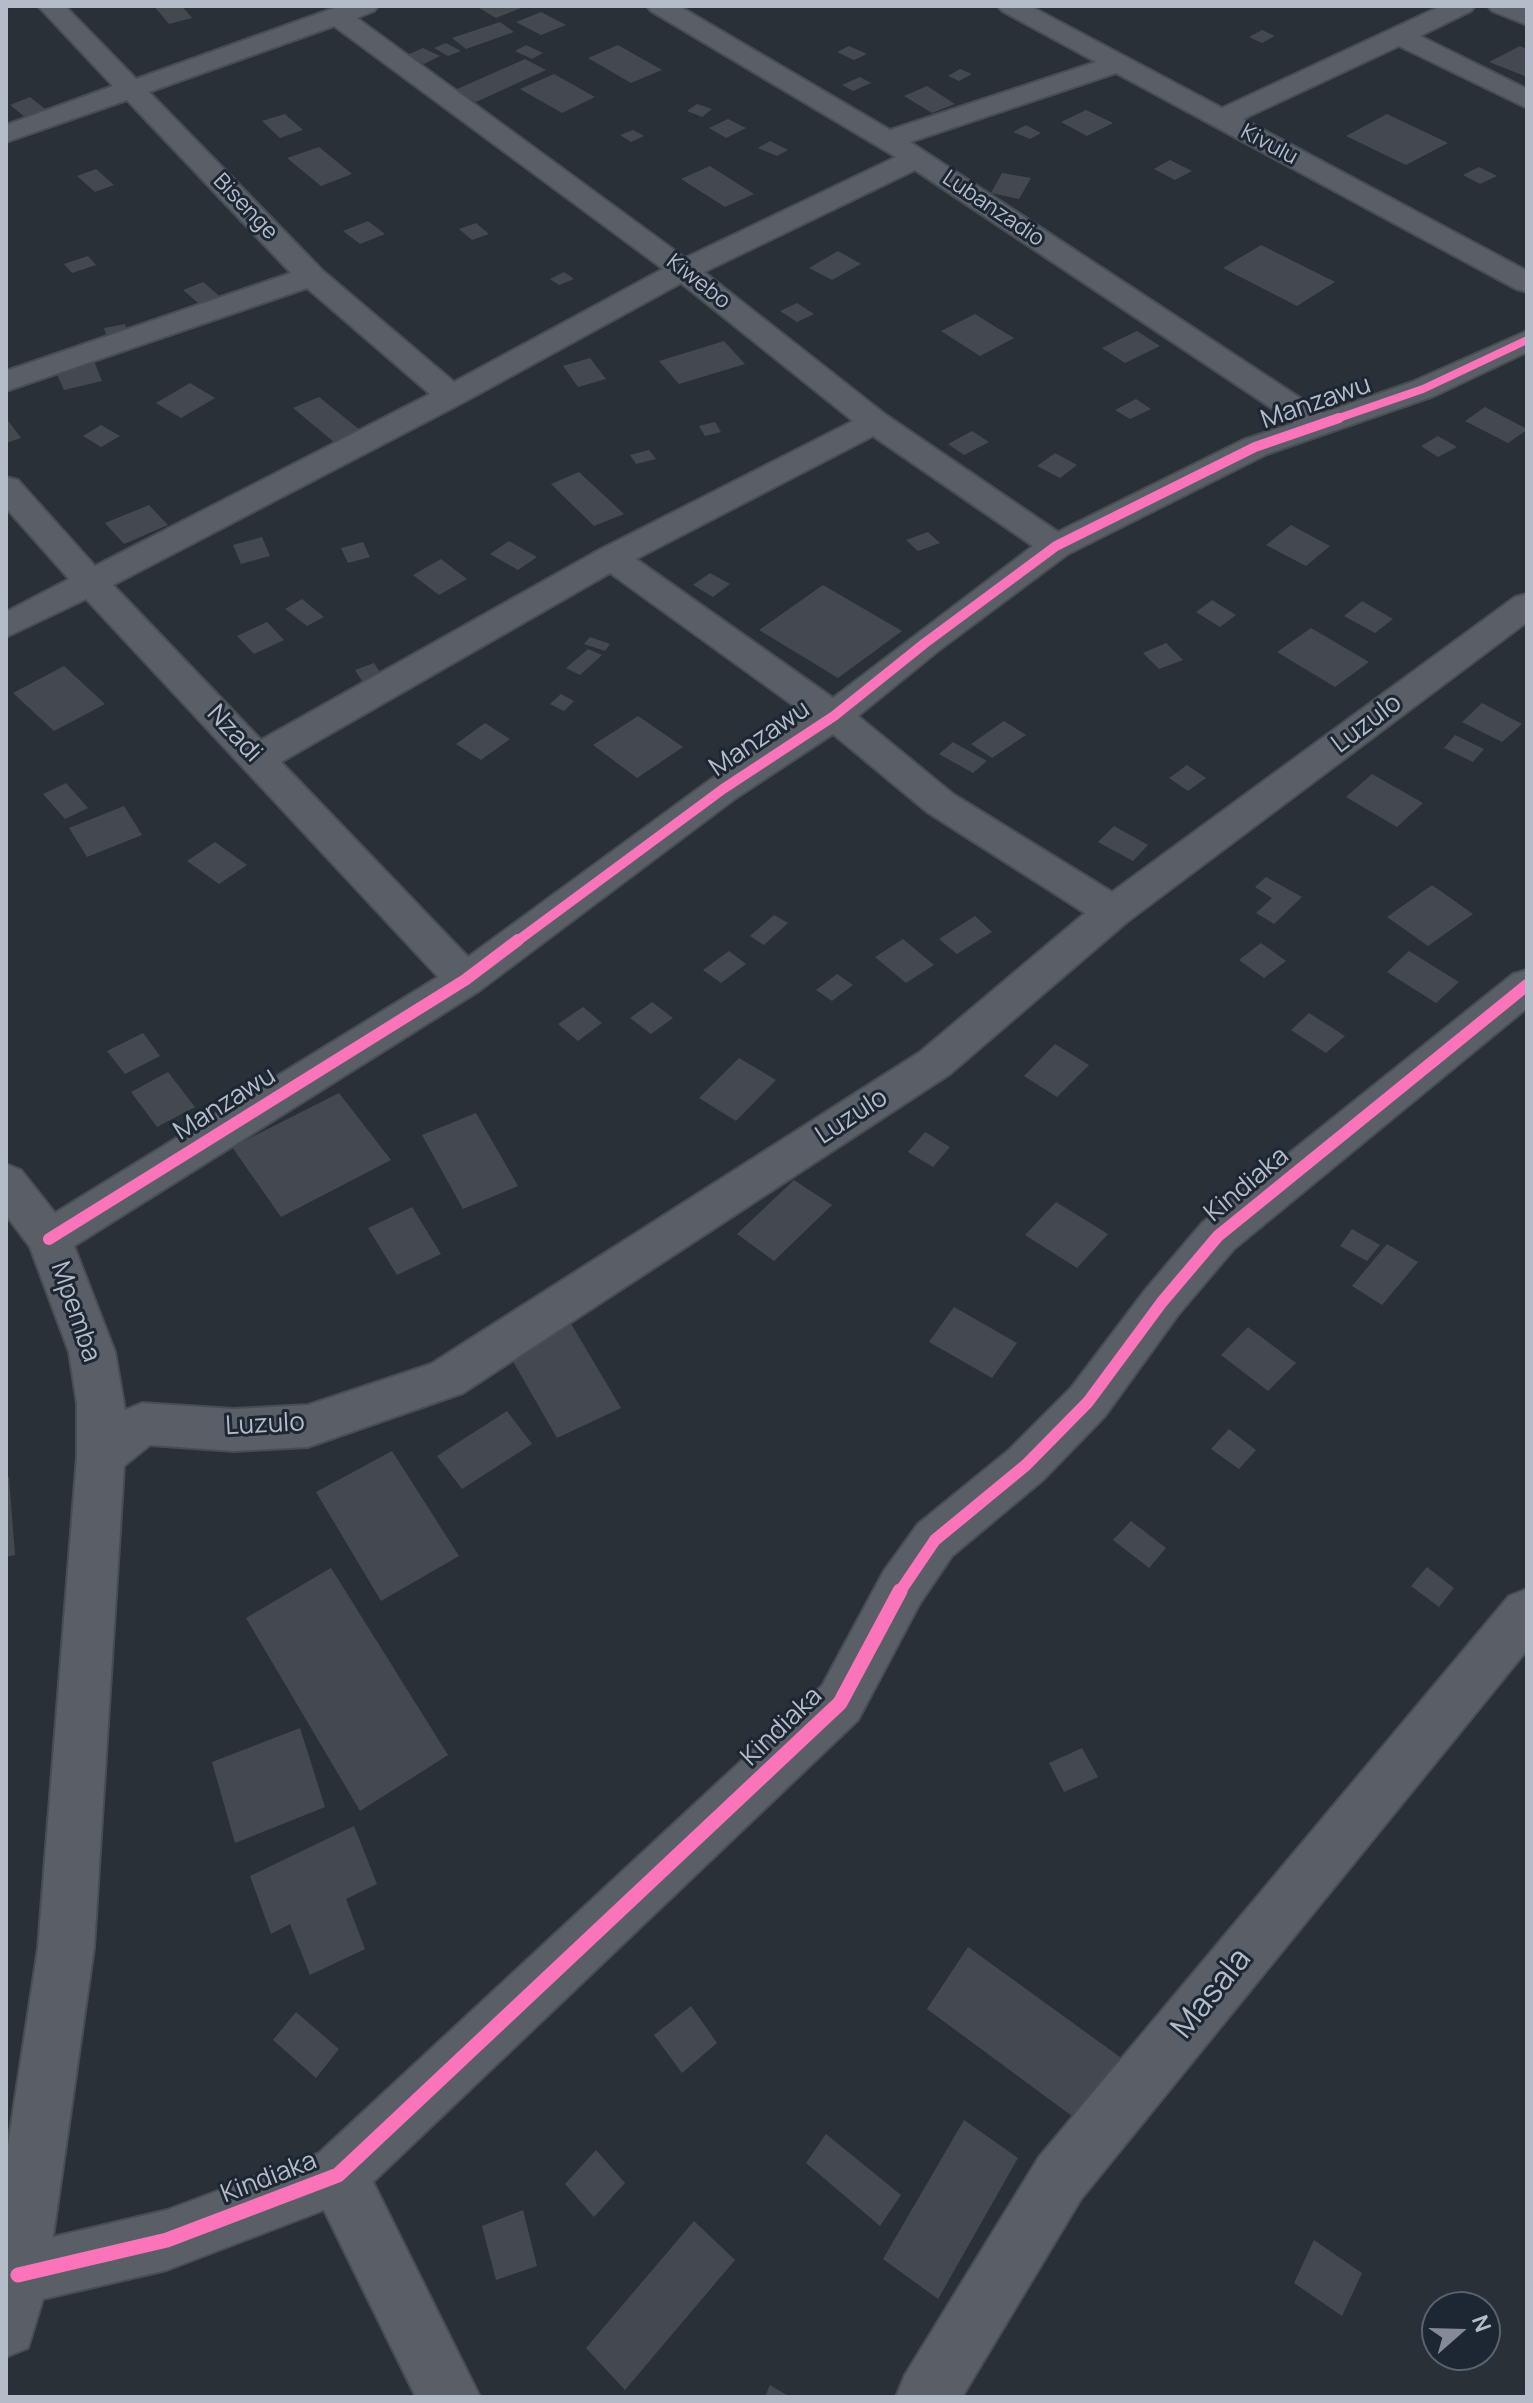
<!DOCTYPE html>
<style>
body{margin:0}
#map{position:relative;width:1533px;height:2403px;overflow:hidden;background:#2a3038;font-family:Manrope,sans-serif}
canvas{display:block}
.frame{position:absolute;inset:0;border:8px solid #b4bcc9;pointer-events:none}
.north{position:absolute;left:1421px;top:2291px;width:80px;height:80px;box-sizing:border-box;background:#1d2633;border:2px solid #59626f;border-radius:50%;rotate:70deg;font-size:22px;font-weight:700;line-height:32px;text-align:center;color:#b4bcc9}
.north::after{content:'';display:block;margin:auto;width:28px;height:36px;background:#848b96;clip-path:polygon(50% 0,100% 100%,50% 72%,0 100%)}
</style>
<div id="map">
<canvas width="1533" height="2403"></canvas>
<div class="frame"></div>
<div class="north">N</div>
</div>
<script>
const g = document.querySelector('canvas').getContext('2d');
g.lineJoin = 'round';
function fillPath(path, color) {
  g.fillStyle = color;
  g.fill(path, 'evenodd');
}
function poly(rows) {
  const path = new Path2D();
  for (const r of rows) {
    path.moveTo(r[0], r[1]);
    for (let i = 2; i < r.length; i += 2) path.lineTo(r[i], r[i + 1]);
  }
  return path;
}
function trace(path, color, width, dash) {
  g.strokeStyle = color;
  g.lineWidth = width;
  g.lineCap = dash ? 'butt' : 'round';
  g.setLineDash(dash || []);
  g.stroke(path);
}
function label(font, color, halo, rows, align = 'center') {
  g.font = font + ' Manrope,sans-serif';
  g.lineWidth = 6;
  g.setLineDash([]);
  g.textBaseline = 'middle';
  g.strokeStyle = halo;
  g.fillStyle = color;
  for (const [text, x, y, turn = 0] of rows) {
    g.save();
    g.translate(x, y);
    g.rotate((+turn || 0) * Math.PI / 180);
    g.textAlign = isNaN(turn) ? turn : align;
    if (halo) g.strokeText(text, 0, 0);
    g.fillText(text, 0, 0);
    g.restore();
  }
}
fillPath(poly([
 [154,6,182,6,192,18,169,24],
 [476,6,526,6,496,18],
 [541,12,566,25,541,35,516,22],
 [500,22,514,32,466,49,452,38],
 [1262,30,1275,36,1262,43,1249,37],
 [446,43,461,51,448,56,434,48],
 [526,45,543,53,532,59,515,51],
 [618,45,662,70,631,83,588,58],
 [849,46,867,54,854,60,837,52],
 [1520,46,1527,49,1527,77,1489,62],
 [423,48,440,56,424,64,407,55],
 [525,59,546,70,476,102,455,90],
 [960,69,972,74,959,81,948,76],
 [554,74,595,97,562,113,520,89],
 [860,77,871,83,853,91,842,85],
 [927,86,955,104,932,113,904,96],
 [30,97,45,109,25,117,10,105],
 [697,104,712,109,702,117,687,111],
 [1086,110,1113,123,1087,136,1061,122],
 [285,114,303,130,280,138,262,121],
 [1387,114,1448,143,1406,165,1346,136],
 [728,119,746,128,726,138,709,128],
 [1026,125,1041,133,1030,139,1013,132],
 [633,130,644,136,631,142,620,135],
 [770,141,788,150,777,156,758,148],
 [319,147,352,174,321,186,287,158],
 [1170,160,1192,171,1175,180,1154,169],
 [710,166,754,194,725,207,681,179],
 [1479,167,1497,176,1480,184,1463,175],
 [96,169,114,185,95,192,77,176],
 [1002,173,1031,178,1019,199,991,193],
 [368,221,385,234,360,244,343,231],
 [476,223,489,234,472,240,459,229],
 [1261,245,1335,282,1297,306,1223,268],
 [838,251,861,264,832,280,809,268],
 [88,256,96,265,72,273,64,264],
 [564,272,574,279,559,285,550,279],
 [203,282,223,299,203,307,183,290],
 [797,303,814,314,797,322,780,311],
 [975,314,999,329,1014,338,980,356,941,331],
 [125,324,128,334,107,338,104,328],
 [1137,331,1160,346,1125,363,1102,348],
 [724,341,745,364,679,384,659,361],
 [590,358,606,379,578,387,563,366],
 [94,361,102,381,64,390,55,370],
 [190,383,215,398,181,418,156,403],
 [319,397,360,430,334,442,293,408],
 [1136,399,1151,409,1130,419,1115,410],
 [1485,407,1527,429,1527,430,1508,443,1465,421],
 [6,418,21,438,6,443],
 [715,422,721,432,705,436,699,426],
 [101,425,120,436,101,447,83,436],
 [972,431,989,442,964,455,948,444],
 [1438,436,1457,447,1438,457,1421,446],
 [649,450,656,459,636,464,630,455],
 [1055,453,1077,465,1060,478,1037,466],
 [579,472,624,514,594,526,551,484],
 [149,505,168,525,124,544,105,523],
 [1291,525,1330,546,1306,566,1266,545],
 [928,532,940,543,918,551,906,540],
 [262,537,270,556,241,564,233,545],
 [509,541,537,557,518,570,490,554],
 [363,542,370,557,348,563,341,548],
 [441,559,467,579,439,595,413,575],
 [710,573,730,584,713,597,693,585],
 [823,585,902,631,838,678,759,630],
 [302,599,324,617,307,626,285,609],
 [1212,600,1236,615,1220,627,1196,612],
 [1362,601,1393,619,1375,633,1344,616],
 [267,622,284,640,254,654,237,636],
 [1311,628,1369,662,1335,687,1277,652],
 [590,637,610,644,605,651,584,644],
 [1166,643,1183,660,1159,669,1143,653],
 [588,649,602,655,580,675,566,668],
 [374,663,383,677,364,684,355,670],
 [64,666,105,704,54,731,13,693],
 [561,694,574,701,564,711,550,704],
 [1482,703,1522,724,1502,742,1462,722],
 [638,716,683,747,637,778,593,745],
 [1004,721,1026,735,992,758,971,744],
 [485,723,510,739,481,760,456,744],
 [1455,735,1484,749,1473,762,1444,748],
 [953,742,987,761,973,773,939,754],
 [1187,765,1206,778,1188,791,1169,778],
 [1372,774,1423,803,1397,827,1346,797],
 [66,783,88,808,65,819,43,794],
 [124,806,142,835,87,857,69,828],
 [1114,826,1148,845,1133,861,1098,842],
 [215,842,247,865,219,884,187,861],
 [1266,877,1302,897,1274,924,1256,913,1272,898,1255,887],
 [1432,885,1473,914,1428,946,1387,917],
 [774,915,788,923,764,945,750,936],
 [975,916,992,932,957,954,939,939],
 [903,939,934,965,906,983,875,957],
 [1261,943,1286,961,1264,978,1239,960],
 [729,951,746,964,721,983,703,970],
 [1409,951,1459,982,1436,1003,1387,972],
 [837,974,853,985,832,1001,816,990],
 [652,1002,673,1018,651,1034,630,1018],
 [583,1007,602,1023,578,1041,558,1024],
 [1309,1013,1345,1036,1326,1053,1291,1030],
 [143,1033,160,1056,125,1074,107,1051],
 [1055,1044,1089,1065,1057,1097,1024,1076],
 [739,1058,776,1080,736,1121,699,1098],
 [168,1072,195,1107,157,1127,131,1092],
 [339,1093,391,1160,281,1217,232,1147],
 [476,1113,518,1186,463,1209,422,1135],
 [925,1132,950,1147,933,1167,908,1152],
 [794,1180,832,1205,774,1261,737,1234],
 [1056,1202,1108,1234,1077,1268,1025,1235],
 [412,1207,441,1254,397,1275,368,1228],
 [1352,1229,1380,1245,1367,1261,1340,1246],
 [1387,1244,1418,1262,1382,1305,1352,1286],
 [954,1307,1017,1343,992,1378,929,1342],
 [570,1322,621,1408,557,1438,507,1351],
 [1248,1327,1296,1363,1268,1391,1221,1355],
 [507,1411,532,1444,462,1489,437,1456],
 [1229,1429,1256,1450,1239,1469,1211,1449],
 [392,1451,459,1556,381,1601,316,1492],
 [9,1477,15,1555,6,1557,6,1478],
 [1131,1521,1166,1548,1149,1568,1113,1540],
 [1427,1567,1454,1588,1439,1607,1411,1586],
 [331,1568,448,1755,360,1811,246,1618],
 [300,1728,325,1807,235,1843,212,1762],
 [1082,1748,1098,1777,1064,1792,1049,1763],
 [354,1826,377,1884,346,1899,365,1949,310,1975,290,1924,271,1934,250,1876],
 [968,1947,1120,2057,1080,2122,927,2009],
 [691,2006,717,2043,682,2073,654,2035],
 [296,2012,339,2049,316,2078,273,2040],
 [964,2120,1018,2158,938,2299,883,2259],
 [826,2134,901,2195,880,2226,806,2163],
 [596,2150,625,2183,594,2217,565,2184],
 [523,2210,537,2266,496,2280,482,2226],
 [694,2221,735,2260,625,2390,586,2348],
 [1314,2240,1362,2273,1342,2316,1294,2283],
 [770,2385,790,2397,765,2397]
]), '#444950');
const minor = poly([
 [38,6,65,6,136,79,340,6,378,6,374,11,357,18,685,258,896,157,651,11,647,6,679,6,890,130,1096,62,1002,11,998,6,1030,6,1222,108,1441,6,1475,6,1471,11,1420,36,1527,89,1527,108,1399,46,1243,119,1527,271,1527,292,1516,289,1116,73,910,142,1323,413,1412,382,1527,331,1527,352,1434,396,1267,454,1068,554,938,651,858,716,953,794,1112,892,1515,597,1527,594,1527,622,1127,922,950,1074,463,1393,308,1447,234,1451,150,1445,124,1466,94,1948,53,2237,167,2210,319,2153,822,1686,884,1571,918,1524,1009,1450,1071,1388,1146,1289,1202,1223,1513,974,1527,970,1527,1008,1234,1249,1178,1315,1105,1416,1043,1480,952,1556,920,1603,858,1720,373,2182,480,2397,416,2397,324,2210,167,2270,43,2299,28,2348,6,2357,6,2158,38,1948,77,1456,77,1404,69,1352,30,1247,6,1215,6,1164,21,1170,55,1213,438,977,86,599,6,637,6,612,69,579,6,508,6,477,18,480,95,566,430,394,307,288,6,391,6,371,291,273,127,100,6,142,6,125,113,86,38,6],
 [334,26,663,269,454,382,322,270,149,92,334,26],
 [915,170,1294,423,1243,440,1058,532,886,415,704,272,915,170],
 [681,283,853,421,599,550,261,740,113,585,462,403,681,283],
 [873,436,1033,546,833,698,636,559,873,436],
 [610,573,808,716,710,780,468,957,281,762,610,573],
 [833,734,927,812,1085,913,920,1052,431,1364,308,1405,234,1409,142,1403,125,1410,115,1352,74,1246,479,991,736,798,833,734],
 [1488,6,1527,8,1527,25,1492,11,1488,6],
 [1527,1589,1527,1650,1081,2199,962,2397,896,2397,905,2375,1039,2157,1509,1596,1527,1589]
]);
trace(minor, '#484c53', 4);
fillPath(minor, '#5a5e66');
trace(poly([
 [1333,420,1423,389,1527,340]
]), '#fb73b8', 8);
trace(poly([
 [516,942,723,789,834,716,925,643,1056,546,1255,447,1339,418]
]), '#fb73b8', 10);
trace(poly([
 [49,1239,465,980,518,940],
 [899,1593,935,1540,1026,1465,1088,1402,1162,1302,1218,1236,1527,985]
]), '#fb73b8', 12);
trace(poly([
 [18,2275,167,2240,338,2175,840,1703,900,1591]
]), '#fb73b8', 15);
label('22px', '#b4bcc9', '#1d2633', [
 ["Kivulu",1269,145,28],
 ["Bisenge",245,207,46],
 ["Lubanzadio",993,209,34],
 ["Kiwebo",698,282,38]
]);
label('26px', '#b4bcc9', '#1d2633', [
 ["Manzawu",1316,403,-19],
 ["Luzulo",1367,724,-37],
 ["Nzadi",234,734,47],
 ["Manzawu",760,739,-34],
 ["Manzawu",225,1104,-32],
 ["Luzulo",852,1117,-33],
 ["Kindiaka",1247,1185,-40],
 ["Mpemba",75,1312,71],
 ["Luzulo",265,1425,-3],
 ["Kindiaka",782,1727,-44],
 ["Kindiaka",269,2178,-21]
]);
label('32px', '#b4bcc9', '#1d2633', [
 ["Masala",1212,1994,-51]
]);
</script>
